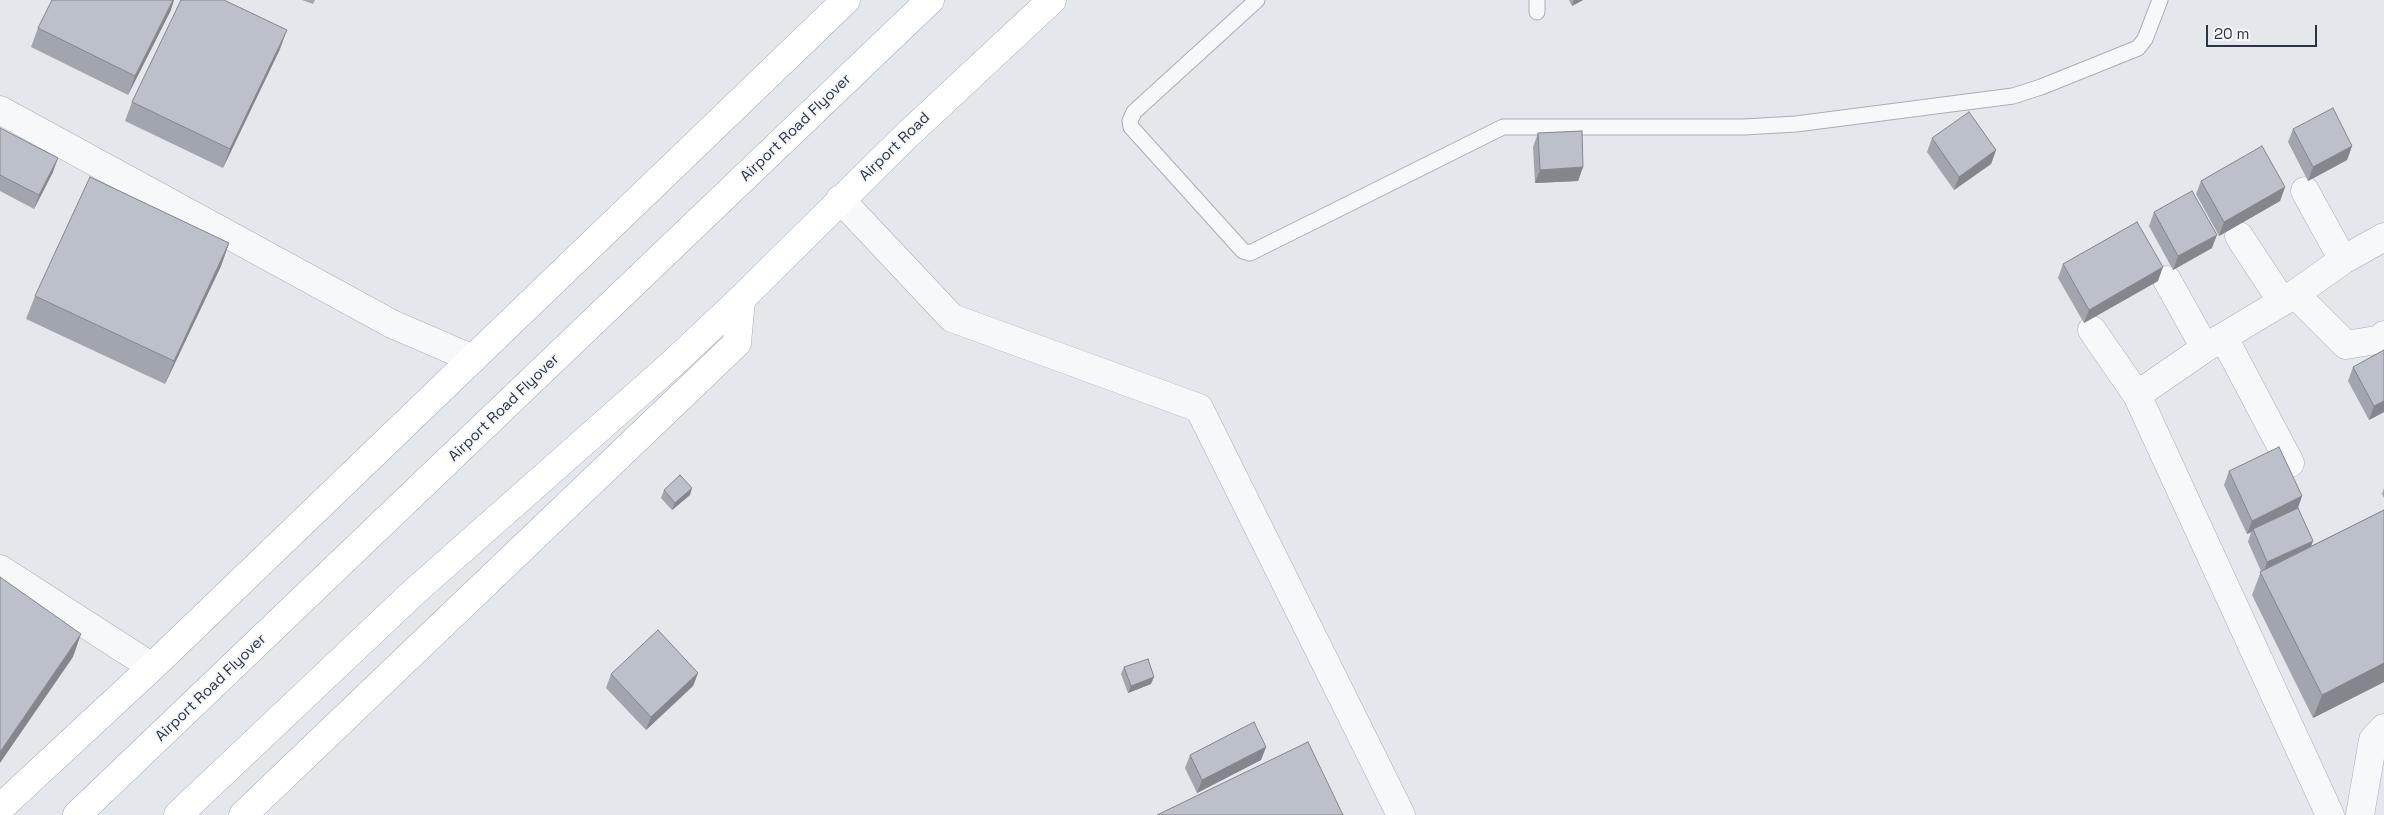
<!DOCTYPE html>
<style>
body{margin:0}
#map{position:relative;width:2384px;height:815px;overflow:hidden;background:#e4e7ec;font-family:"Space Grotesk",sans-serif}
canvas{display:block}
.scale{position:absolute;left:2206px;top:25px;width:111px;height:22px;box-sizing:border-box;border:2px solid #2b3445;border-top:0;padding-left:6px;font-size:15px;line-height:18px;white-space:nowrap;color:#2b3445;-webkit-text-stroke:4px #f4f6f9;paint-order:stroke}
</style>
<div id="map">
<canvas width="2384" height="815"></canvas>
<div class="scale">20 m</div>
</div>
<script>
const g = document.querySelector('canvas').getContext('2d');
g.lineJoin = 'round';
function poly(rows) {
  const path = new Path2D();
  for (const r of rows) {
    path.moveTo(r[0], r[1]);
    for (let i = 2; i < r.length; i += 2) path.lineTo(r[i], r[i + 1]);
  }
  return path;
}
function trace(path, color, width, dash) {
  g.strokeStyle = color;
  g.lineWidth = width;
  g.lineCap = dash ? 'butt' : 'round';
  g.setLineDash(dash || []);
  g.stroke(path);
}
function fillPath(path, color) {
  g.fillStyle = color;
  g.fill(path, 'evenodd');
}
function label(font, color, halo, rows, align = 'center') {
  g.font = font + ' "Space Grotesk",sans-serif';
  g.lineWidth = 4;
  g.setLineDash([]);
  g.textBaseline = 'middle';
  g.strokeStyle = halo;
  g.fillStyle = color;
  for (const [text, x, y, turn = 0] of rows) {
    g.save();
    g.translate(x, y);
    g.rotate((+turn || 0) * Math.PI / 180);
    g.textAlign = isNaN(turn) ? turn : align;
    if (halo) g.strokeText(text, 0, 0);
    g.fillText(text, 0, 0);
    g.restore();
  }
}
const lane = poly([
 [1257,0,1134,112,1130,121,1131,127,1243,251,1250,253,1503,127,1744,127,1796,124,2013,96,2041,87,2138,48,2145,39,2160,0],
 [1537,0,1537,12]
]);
const street = poly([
 [0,110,392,324,473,359],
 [2305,191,2343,260],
 [840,199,952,318,1199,408,1401,815],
 [2239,236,2281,300],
 [2167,280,2205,348],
 [2295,294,2346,345,2382,339,2384,335],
 [2092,330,2137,395,2330,815],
 [2224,338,2290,463],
 [2137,395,2205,348,2295,294,2343,260,2384,237],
 [0,569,152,667],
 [2360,815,2373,740,2384,728]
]);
const secondary = poly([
 [0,808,152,667,846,0],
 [243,815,737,343,741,299]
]);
const primary = poly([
 [77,815,930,0],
 [178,815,414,592,672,364,741,299,904,138,1052,0]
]);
trace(lane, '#a9aeb7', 17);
trace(street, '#a9aeb7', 29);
trace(secondary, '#a9aeb7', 29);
trace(primary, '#a3abb8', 29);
trace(lane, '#f7f8fa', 15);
trace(street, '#f7f8fa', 28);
trace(secondary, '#fff', 28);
trace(primary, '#fff', 28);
fillPath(poly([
 [302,0,315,0,313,4],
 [1569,0,1583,0,1572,6],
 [171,10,128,95,31,47,38,28],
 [280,49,223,168,125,121,132,102],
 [0,128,53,172,34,209,0,191],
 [2293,129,2352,146,2347,160,2308,181,2288,142],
 [1538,133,1583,167,1578,181,1535,183,1533,147],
 [1932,138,1996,150,1991,164,1954,190,1927,152],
 [2201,181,2285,187,2280,201,2219,236,2196,194],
 [2154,212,2212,248,2173,270,2149,226],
 [229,243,221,266,165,384,26,319,35,296],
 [2063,264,2158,281,2084,323,2058,278],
 [2384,350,2384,412,2369,420,2348,381,2353,367],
 [2229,471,2302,496,2298,508,2313,541,2311,546,2384,510,2384,682,2313,718,2252,595,2261,571,2248,542,2251,532,2247,534,2224,485],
 [2384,488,2384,498,2382,494],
 [664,490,690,495,672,510,661,498],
 [1124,667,1151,684,1128,693,1121,674],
 [698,673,693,686,646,730,606,688,611,674],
 [1266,747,1261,760,1197,793,1185,768,1190,755]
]), '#a1a5ae');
fillPath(poly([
 [173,0,174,0,171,10,128,95,135,76],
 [1574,0,1583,0,1572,6],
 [287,30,280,49,223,168,230,149],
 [2352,146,2347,160,2308,181,2313,167],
 [1996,150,1991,164,1954,190,1959,177],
 [58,158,53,172,34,209,39,195],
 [1583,167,1578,181,1535,183,1540,170],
 [2285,187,2280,201,2219,236,2224,222],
 [2217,235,2212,248,2173,270,2178,256],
 [229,243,221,266,165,384,174,361],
 [2163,267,2158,281,2084,323,2089,310],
 [2384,401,2384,412,2369,420,2374,406],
 [692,488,690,495,672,510,675,503],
 [2302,496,2297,510,2253,529,2251,532,2247,534,2252,521],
 [2313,541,2308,554,2263,575,2267,562],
 [81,634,73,657,0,763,0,752],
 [2384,663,2384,682,2313,718,2322,695],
 [698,673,693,686,646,730,651,717],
 [1154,677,1151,684,1128,693,1131,686],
 [1266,747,1261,760,1197,793,1202,780]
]), '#83868d');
const building = poly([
 [52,0,173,0,135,76,38,28,52,0],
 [181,0,224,0,287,30,230,149,132,102,181,0],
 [2333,108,2352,146,2313,167,2293,129,2333,108],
 [1969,112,1996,150,1959,177,1932,138,1969,112],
 [0,128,58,158,39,195,0,175,0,128],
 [1582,131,1583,167,1540,170,1538,133,1582,131],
 [2262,146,2285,187,2224,222,2201,181,2262,146],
 [90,177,229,243,174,361,35,296,90,177],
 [2192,191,2217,235,2178,256,2154,212,2192,191],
 [2137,222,2163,267,2089,310,2063,264,2137,222],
 [2384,350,2384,401,2374,406,2353,367,2384,350],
 [2279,447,2302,496,2252,521,2229,471,2279,447],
 [680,475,692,488,675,503,664,490,680,475],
 [2298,508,2313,541,2267,562,2253,529,2298,508],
 [2384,510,2384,663,2322,695,2260,572,2384,510],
 [0,577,81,634,0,752,0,577],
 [658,630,698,673,651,717,611,674,658,630],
 [1148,659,1154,677,1131,686,1124,667,1148,659],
 [1254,722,1266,747,1202,780,1190,755,1254,722],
 [1308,742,1343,815,1157,815,1308,742]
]);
fillPath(building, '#bbc0ca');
trace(building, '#83868d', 1);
label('15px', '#2b3445', '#f4f6f9', [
 ["Airport Road Flyover",796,128,-44],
 ["Airport Road",895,147,-44],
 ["Airport Road Flyover",504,408,-44],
 ["Airport Road Flyover",211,688,-44]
]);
</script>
